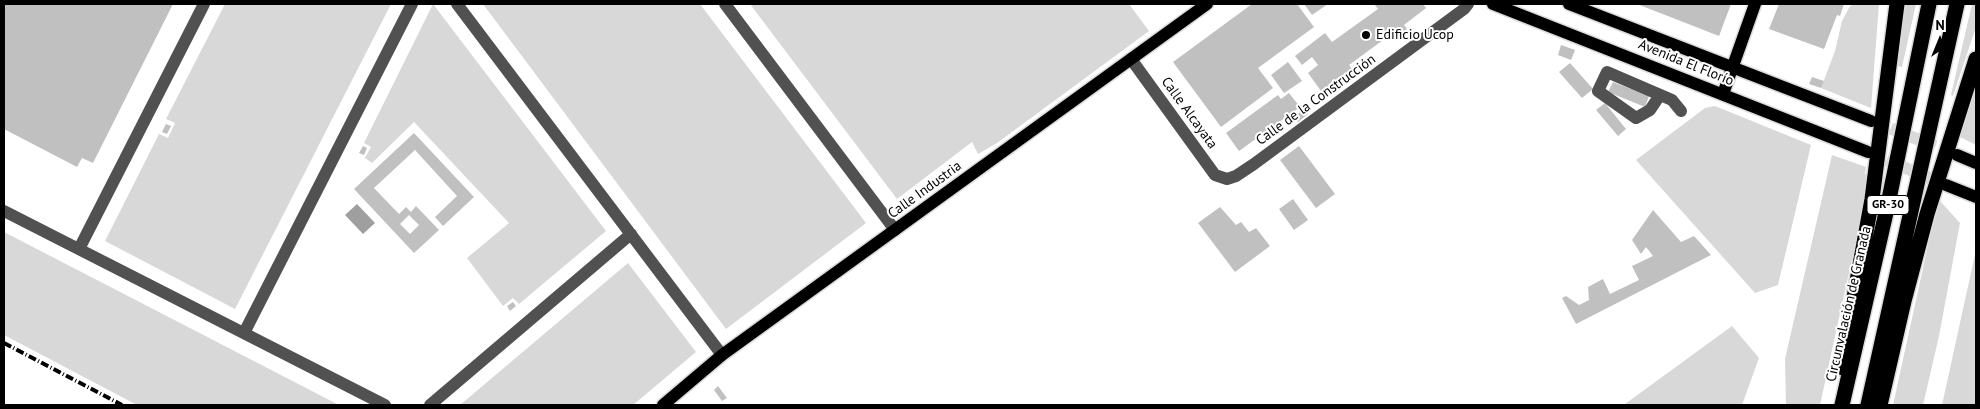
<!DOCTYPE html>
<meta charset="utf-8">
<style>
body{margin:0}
#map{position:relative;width:1980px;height:409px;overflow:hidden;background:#fff;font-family:"PT Sans",sans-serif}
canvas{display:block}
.frame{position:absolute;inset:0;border:5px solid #000;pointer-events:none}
.north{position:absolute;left:1915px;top:15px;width:50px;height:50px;-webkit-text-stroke:4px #fff;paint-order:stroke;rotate:0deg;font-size:14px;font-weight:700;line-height:20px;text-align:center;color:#000}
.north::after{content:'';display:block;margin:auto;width:18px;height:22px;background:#000;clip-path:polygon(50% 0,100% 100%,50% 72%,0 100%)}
</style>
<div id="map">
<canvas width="1980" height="409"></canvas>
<div class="frame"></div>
<div class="north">N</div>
</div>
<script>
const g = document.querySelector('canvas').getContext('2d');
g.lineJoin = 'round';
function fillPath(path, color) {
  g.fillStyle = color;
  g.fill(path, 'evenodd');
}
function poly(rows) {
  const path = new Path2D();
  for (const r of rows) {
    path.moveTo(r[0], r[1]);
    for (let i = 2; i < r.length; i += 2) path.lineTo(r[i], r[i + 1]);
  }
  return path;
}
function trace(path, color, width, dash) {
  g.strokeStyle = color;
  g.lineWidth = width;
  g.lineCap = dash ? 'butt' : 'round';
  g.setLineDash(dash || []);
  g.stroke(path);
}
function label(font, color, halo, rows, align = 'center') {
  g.font = font + ' "PT Sans",sans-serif';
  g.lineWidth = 4;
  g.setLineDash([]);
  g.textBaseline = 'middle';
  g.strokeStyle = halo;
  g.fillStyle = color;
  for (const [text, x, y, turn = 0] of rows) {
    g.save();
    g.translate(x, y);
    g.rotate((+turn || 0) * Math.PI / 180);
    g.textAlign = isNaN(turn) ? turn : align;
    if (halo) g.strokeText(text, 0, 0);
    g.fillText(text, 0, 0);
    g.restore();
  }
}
fillPath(poly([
 [225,4,391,4,235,309,105,241,159,134,168,138,175,123,166,119],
 [433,4,606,231,519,304,513,298,503,306,467,258,509,223,414,122,372,163,365,158,371,147,364,143],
 [483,4,700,4,866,223,726,329],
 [750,4,1129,4,1149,31,997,143,978,154,972,142,897,199],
 [1856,4,1879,4,1871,108,1821,88,1835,51,1842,21,1850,6],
 [1905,4,1916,4,1902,67,1898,66],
 [1972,4,1976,4,1976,27,1953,96,1951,95],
 [1976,83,1976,145,1958,136],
 [1715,106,1811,145,1778,285,1755,293,1636,160,1705,108],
 [1832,155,1866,167,1865,174,1869,176,1867,190,1820,405,1786,405,1785,359],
 [1940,201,1960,223,1939,336,1923,405,1893,405,1930,236],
 [4,232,339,405,137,405,4,335],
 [1976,250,1976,405,1942,405],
 [628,263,696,352,633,405,460,405],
 [1732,326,1759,358,1742,405,1626,405,1625,404]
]), '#d8d8d8');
fillPath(poly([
 [357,204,375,223,363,234,345,215]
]), '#9f9f9f');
fillPath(poly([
 [4,4,173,4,93,163,82,158,77,167,4,129],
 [1252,4,1297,4,1314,27,1258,68,1273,88,1221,127,1173,62],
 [1304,4,1328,4,1312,15],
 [1374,4,1423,4,1426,8,1404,25,1407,29,1397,36,1394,32,1349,65,1352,69,1321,91,1308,73,1318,65,1312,57,1302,65,1295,56,1325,33,1332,42,1378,9],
 [1637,4,1731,4,1719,36],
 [1779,4,1844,4,1840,16,1837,15,1824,49,1769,29],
 [1561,45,1575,50,1571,60,1558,55],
 [1288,62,1302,81,1284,93,1271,75],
 [1570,63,1593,89,1582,98,1559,72],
 [1812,77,1824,81,1821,88,1809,84],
 [1613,82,1649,96,1645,107,1608,92],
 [1289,93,1300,107,1239,151,1226,133,1278,95,1281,99],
 [1605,103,1626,129,1618,136,1596,110],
 [1304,109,1308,114,1298,122,1294,117],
 [166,124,171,126,167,134,162,132],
 [414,133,474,197,443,226,435,217,457,196,415,150,374,188,399,214,406,207,411,212,416,206,439,230,414,253,354,189],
 [409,215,419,225,410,234,400,224],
 [363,146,367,148,364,155,359,153],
 [1299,146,1335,194,1316,208,1280,160],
 [1293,199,1308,220,1294,230,1279,209],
 [1220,207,1236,225,1241,222,1249,232,1256,228,1270,246,1235,272,1198,223],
 [1653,210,1681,242,1694,236,1711,255,1576,324,1562,298,1566,296,1579,305,1589,300,1588,287,1603,279,1610,294,1639,280,1632,266,1653,256,1646,247,1641,254,1632,240],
 [513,302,516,306,510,311,507,306],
 [718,386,727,398,722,401,714,390]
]), '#c0c0c0');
trace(poly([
 [1874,122,1955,154],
 [1870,153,1946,185]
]), '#d9d9d9', 12, [12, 6]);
const major = poly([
 [1493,4,1868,152],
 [1569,4,1871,121],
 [1723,94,1755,4],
 [1957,155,1976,163],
 [1946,185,1976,197],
 [663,405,722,355,1207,4]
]);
const highway = poly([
 [1843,368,1843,358,1872,199,1897,4],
 [1842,405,1888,204,1929,4],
 [1868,405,1957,4],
 [1880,405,1904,301,1927,214,1976,59]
]);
trace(major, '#dbdbdb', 15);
trace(highway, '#dbdbdb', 18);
trace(poly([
 [457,4,722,355],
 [725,4,895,230],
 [1131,59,1215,175,1227,179,1236,176,1254,164,1464,9,1468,4],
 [1660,95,1650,110,1636,118,1598,91,1607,72,1672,100,1681,111],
 [4,211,385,405],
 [79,249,204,4],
 [244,333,412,4],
 [430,405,631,234]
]), '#515151', 12);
trace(major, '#000', 12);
trace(highway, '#000', 15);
trace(poly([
 [4,343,122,405]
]), '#000', 4, [8, 2.5, 1, 2.5]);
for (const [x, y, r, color] of [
 [1366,35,5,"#000"]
]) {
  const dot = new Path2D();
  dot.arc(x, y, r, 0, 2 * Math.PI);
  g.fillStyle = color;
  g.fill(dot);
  trace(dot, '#fff', 2);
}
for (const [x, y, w] of [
 [1888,205,42]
]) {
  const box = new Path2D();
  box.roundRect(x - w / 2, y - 9.5, w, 19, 4);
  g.fillStyle = '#fff';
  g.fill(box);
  trace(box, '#000', 1);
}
label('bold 12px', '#000', null, [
 ["GR-30",1888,205]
]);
label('14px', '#000', '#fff', [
 ["Edificio Ucop",1376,35]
], 'left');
label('14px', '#000', '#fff', [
 ["Avenida El Florío",1686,63,22],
 ["Calle de la Construcción",1316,100,-36],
 ["Calle Alcayata",1189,113,54],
 ["Calle Industria",925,190,-36],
 ["Circunvalación de Granada",1849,304,-77]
]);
</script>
